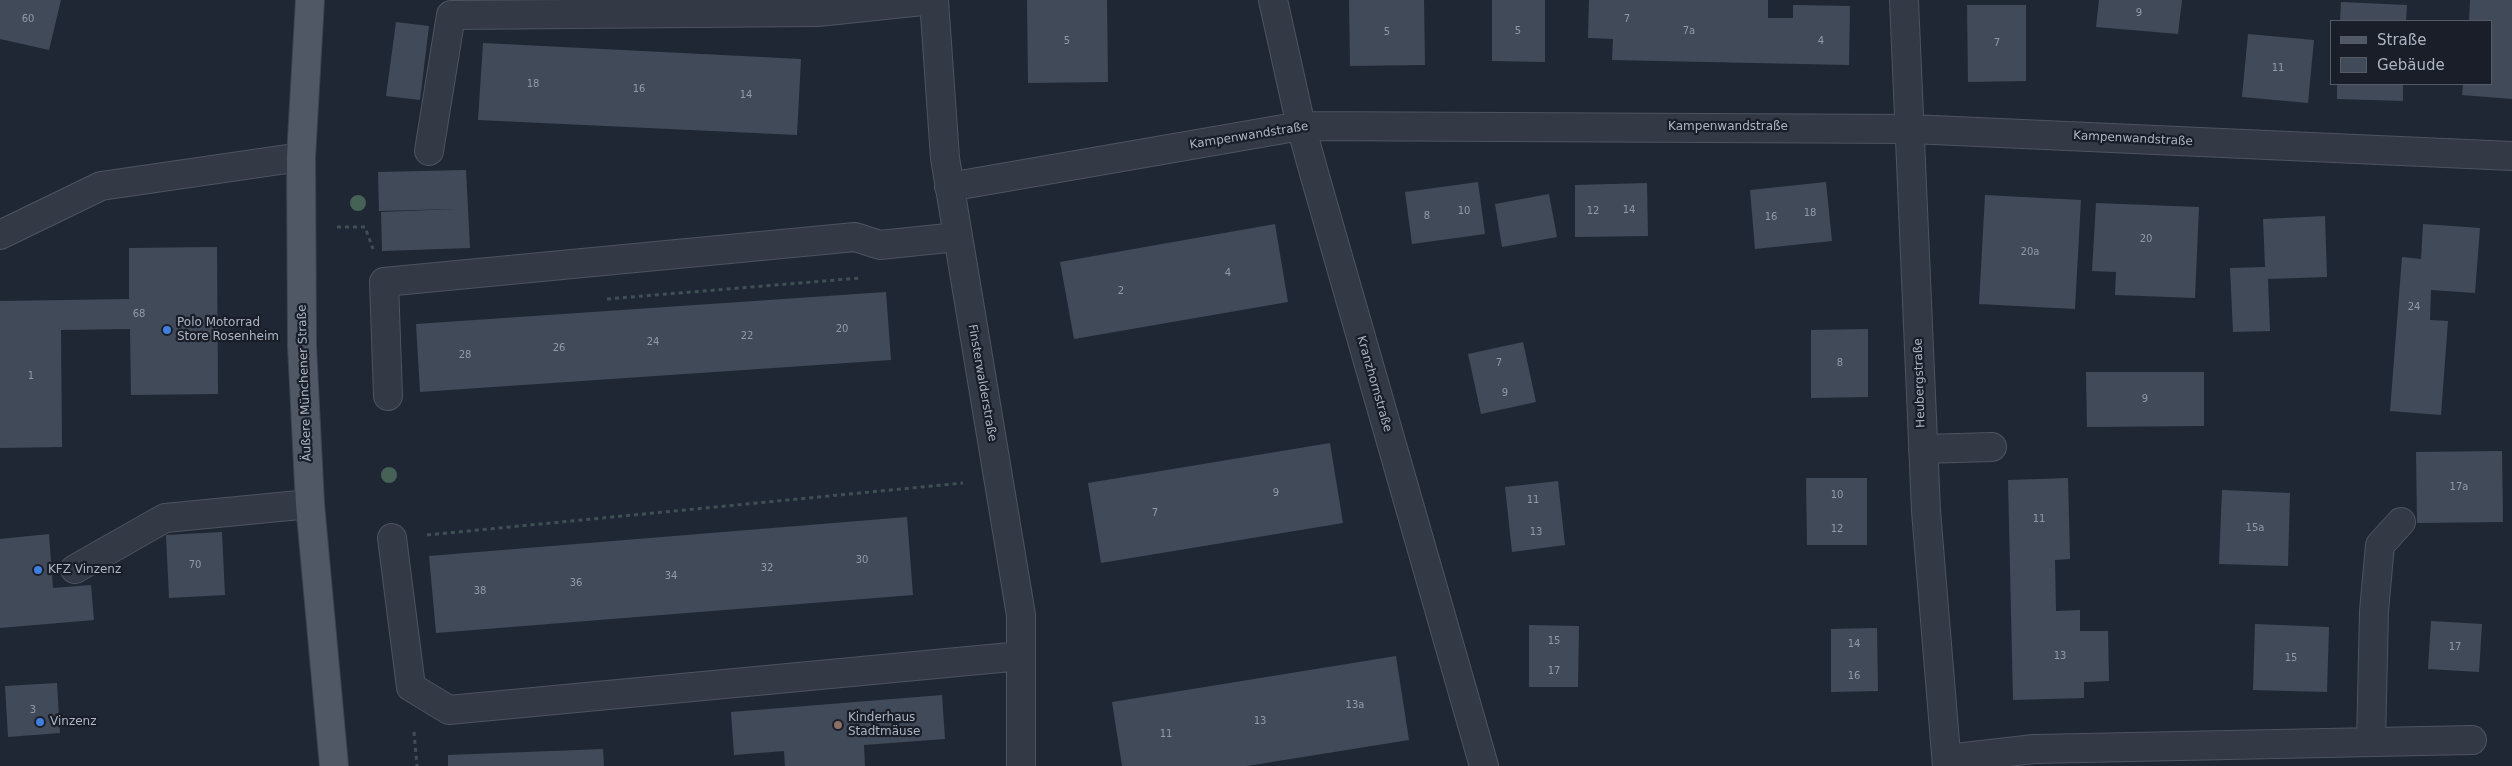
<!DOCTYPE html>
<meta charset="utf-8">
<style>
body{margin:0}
#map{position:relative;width:2512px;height:766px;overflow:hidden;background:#202734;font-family:"DejaVu Sans",sans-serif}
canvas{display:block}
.legend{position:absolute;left:2330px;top:20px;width:162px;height:65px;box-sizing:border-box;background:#191e29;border:1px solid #545a66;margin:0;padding:6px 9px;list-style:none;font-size:15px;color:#adb4c2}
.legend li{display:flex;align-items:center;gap:10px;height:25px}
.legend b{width:25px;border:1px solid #545a66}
</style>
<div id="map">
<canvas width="2512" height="766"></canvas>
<ul class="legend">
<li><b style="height:6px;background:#515865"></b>Straße</li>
<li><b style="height:14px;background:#414a59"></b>Gebäude</li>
</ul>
</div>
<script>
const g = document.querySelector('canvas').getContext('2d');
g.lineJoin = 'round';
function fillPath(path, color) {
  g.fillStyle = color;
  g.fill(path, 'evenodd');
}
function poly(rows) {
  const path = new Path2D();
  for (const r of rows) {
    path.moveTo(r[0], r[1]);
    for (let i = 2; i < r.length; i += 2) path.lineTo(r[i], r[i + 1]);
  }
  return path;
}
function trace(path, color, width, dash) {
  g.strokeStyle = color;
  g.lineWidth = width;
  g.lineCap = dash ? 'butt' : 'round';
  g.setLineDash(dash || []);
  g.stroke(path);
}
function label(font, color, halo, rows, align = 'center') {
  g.font = font + ' "DejaVu Sans",sans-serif';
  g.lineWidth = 4.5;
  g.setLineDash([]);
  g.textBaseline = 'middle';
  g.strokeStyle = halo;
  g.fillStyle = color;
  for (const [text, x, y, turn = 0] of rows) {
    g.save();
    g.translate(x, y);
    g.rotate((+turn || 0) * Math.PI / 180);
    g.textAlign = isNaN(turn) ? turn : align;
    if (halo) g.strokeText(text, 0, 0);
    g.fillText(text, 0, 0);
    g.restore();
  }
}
fillPath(poly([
 [0,0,61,0,49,50,0,39],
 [1027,0,1107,0,1108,82,1028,83],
 [1349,0,1424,0,1425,65,1350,66],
 [1492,0,1545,0,1545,62,1492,61],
 [1589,0,1768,0,1768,18,1793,18,1793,5,1850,6,1849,65,1612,60,1613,39,1588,38],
 [2099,0,2182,0,2178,34,2096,27],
 [2470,0,2512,0,2512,99,2462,95,2463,84,2491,84,2491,21,2469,21],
 [2341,2,2407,5,2406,21,2340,21],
 [1967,5,2026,5,2026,81,1968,82],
 [396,22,429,26,420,100,386,96],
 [2248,34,2314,40,2308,103,2242,97],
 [483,43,801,59,797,135,478,120],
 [2337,84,2403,84,2403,101,2337,99],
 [466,170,470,248,382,251,381,212,453,209,379,211,378,172],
 [1478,182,1485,234,1412,244,1405,192],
 [1826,182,1832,241,1755,249,1750,190],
 [1647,183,1648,236,1575,237,1575,185],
 [1549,194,1557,237,1502,247,1495,204],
 [1985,195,2081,200,2075,309,1979,304],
 [2096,203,2199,207,2195,298,2115,295,2116,272,2092,271],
 [2325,216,2327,277,2268,279,2270,331,2233,332,2230,268,2265,267,2263,219],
 [1275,224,1288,302,1074,339,1060,262],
 [2423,224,2480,228,2475,293,2431,290,2430,320,2448,321,2441,415,2390,411,2402,257,2421,259],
 [217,247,218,394,131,395,130,329,61,330,62,447,0,448,0,301,129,299,129,248],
 [886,292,891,360,420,392,416,324],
 [1868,329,1868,397,1811,398,1811,330],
 [1523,342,1536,402,1481,414,1468,354],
 [2086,372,2204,372,2204,426,2087,427],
 [1330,443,1343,523,1101,563,1088,483],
 [2502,451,2503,522,2417,523,2416,452],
 [1806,478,1867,478,1867,545,1807,545],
 [2068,478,2070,559,2055,560,2056,611,2080,610,2080,631,2108,631,2109,681,2084,682,2084,698,2013,700,2008,480],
 [1558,481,1565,545,1512,552,1505,487],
 [2222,490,2290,493,2288,566,2219,564],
 [907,517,913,595,436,633,429,556],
 [222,532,225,595,169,598,166,535],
 [49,534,53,588,91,585,94,620,0,628,0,539],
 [2431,621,2482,624,2479,672,2428,669],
 [2255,624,2329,627,2327,692,2253,690],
 [1529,625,1579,626,1578,687,1529,687],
 [1877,628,1878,691,1831,692,1831,629],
 [1396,656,1409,740,1247,766,1122,766,1112,702],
 [57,683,60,733,8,737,5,686],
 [942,695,945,739,864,745,865,766,785,766,784,751,734,755,731,712],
 [603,749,604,766,448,766,448,755]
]), '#414a59');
const minor = poly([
 [934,0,945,158,1021,615,1021,766],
 [1273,0,1301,126,1314,173,1484,766],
 [1904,0,1926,511,1947,766],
 [429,151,451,15,818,12,932,0],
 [949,187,1301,126,1911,129,2512,156],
 [0,235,101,186,301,157],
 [388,396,384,282,855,237,880,245,957,237],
 [1923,449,1992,447],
 [392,538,411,687,449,710,1021,656],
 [75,569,165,518,310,504],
 [2371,742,2374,611,2380,545,2401,522],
 [1947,759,2034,749,2472,740]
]);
const major = poly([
 [310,0,301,157,302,346,310,504,334,766]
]);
trace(minor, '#4d5460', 30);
trace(major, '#3c424e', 30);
trace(poly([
 [337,227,365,227,373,249],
 [607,299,860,278,861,276],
 [427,535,963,483],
 [414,732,417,766]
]), '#3f4f53', 3, [4, 4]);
trace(minor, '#333945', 28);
trace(major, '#515865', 28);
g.fillStyle = '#466156';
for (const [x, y] of [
 [358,203],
 [389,475]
]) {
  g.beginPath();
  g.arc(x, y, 8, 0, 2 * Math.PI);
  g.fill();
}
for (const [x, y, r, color] of [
 [167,330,5,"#3f7fe0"],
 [38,570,5,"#3f7fe0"],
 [40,722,5,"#3f7fe0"],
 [838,725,5,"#8d6e63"]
]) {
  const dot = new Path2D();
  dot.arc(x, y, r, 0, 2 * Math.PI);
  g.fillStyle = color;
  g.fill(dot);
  trace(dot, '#191e29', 2);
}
label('10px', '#929aa8', null, [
 ["9",2139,13],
 ["60",28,19],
 ["7",1627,19],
 ["5",1518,31],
 ["7a",1689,31],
 ["5",1387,32],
 ["5",1067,41],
 ["4",1821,41],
 ["7",1997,43],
 ["11",2278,68],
 ["18",533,84],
 ["16",639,89],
 ["14",746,95],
 ["14",1629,210],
 ["10",1464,211],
 ["12",1593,211],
 ["18",1810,213],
 ["8",1427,216],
 ["16",1771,217],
 ["20",2146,239],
 ["20a",2030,252],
 ["4",1228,273],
 ["2",1121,291],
 ["24",2414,307],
 ["68",139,314],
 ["20",842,329],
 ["22",747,336],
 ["24",653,342],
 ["26",559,348],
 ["28",465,355],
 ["7",1499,363],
 ["8",1840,363],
 ["1",31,376],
 ["9",1505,393],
 ["9",2145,399],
 ["17a",2459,487],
 ["9",1276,493],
 ["10",1837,495],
 ["11",1533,500],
 ["7",1155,513],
 ["11",2039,519],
 ["15a",2255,528],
 ["12",1837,529],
 ["13",1536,532],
 ["30",862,560],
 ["70",195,565],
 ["32",767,568],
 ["34",671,576],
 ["36",576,583],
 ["38",480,591],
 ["15",1554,641],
 ["14",1854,644],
 ["17",2455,647],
 ["13",2060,656],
 ["15",2291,658],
 ["17",1554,671],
 ["16",1854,676],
 ["13a",1355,705],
 ["3",33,710],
 ["13",1260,721],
 ["11",1166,734]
]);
label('12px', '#adb4c2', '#191e29', [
 ["Kampenwandstraße",1728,127],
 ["Kampenwandstraße",1249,136,-9],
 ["Kampenwandstraße",2133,139,3],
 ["Äußere Münchener Straße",305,383,-92],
 ["Finsterwalderstraße",982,383,80],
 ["Heubergstraße",1920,383,-92],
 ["Kranzhornstraße",1374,384,74]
]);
label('12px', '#adb4c2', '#191e29', [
 ["Polo Motorrad",177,323],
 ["Store Rosenheim",177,337],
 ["KFZ Vinzenz",48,570],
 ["Kinderhaus",848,718],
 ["Stadtmäuse",848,732],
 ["Vinzenz",50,722]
], 'left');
</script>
